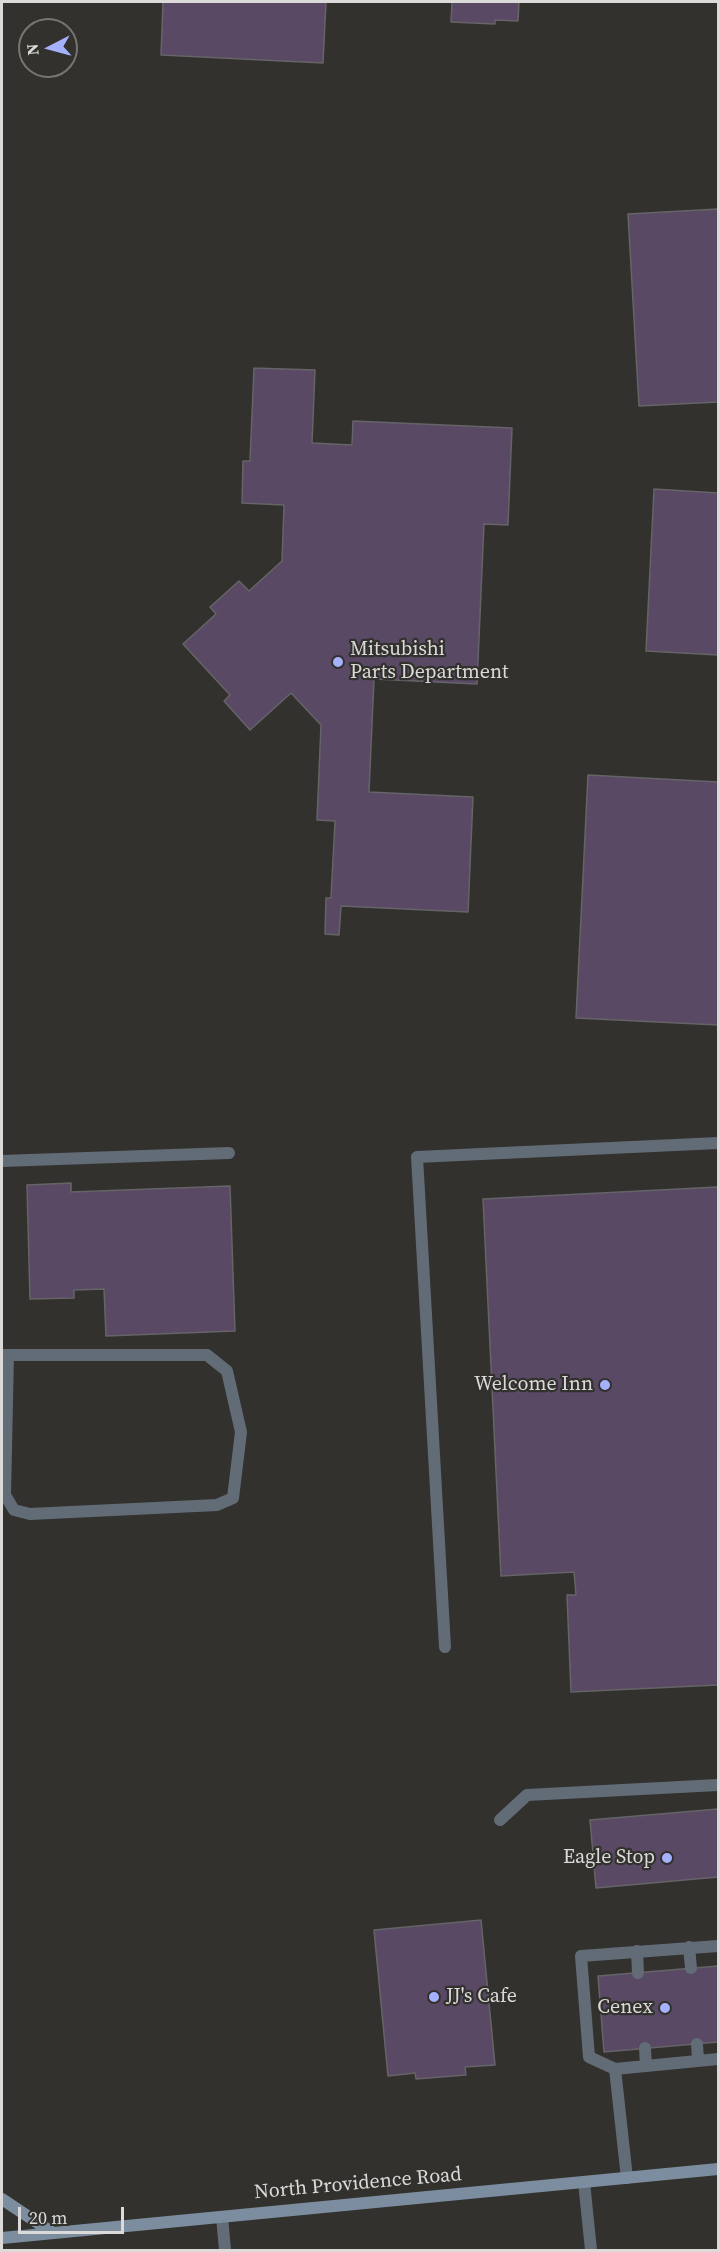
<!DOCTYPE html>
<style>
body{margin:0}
#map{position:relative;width:720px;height:2252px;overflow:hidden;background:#32312d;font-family:"Source Serif 4",serif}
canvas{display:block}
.frame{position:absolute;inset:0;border:3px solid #dbdad8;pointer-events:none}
.north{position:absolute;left:18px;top:18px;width:60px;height:60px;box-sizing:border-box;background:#32312d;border:2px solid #767571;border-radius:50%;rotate:264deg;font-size:16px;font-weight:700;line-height:24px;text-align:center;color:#dbdad8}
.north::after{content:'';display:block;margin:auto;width:21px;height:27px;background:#a5b1fc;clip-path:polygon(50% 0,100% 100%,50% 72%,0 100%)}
.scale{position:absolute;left:18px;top:2207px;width:106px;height:27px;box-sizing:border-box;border:3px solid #dbdad8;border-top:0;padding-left:8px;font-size:18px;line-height:21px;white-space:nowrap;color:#dbdad8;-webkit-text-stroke:4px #32312d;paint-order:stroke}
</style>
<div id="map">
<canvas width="720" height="2252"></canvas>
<div class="frame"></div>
<div class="north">N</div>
<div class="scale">20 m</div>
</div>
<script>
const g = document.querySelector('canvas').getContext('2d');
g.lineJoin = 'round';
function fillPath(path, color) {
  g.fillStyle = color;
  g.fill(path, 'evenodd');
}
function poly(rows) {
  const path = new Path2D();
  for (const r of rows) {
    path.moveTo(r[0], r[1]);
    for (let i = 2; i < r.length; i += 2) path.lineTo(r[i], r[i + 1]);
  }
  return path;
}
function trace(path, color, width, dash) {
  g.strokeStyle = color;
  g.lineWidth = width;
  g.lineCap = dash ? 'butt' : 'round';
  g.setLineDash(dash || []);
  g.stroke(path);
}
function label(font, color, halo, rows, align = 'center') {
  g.font = font + ' "Source Serif 4",serif';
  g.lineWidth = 4.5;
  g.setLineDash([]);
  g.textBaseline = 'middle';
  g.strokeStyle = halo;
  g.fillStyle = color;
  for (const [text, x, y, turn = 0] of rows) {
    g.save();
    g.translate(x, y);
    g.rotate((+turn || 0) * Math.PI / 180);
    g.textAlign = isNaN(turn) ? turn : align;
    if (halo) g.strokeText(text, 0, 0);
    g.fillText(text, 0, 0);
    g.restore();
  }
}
const building = poly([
 [163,2,326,2,323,63,161,55,163,2],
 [452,2,519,2,518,21,495,20,495,24,451,22,452,2],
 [718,209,718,402,639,406,628,214,718,209],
 [254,368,315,370,312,443,352,445,353,421,512,428,508,525,484,524,477,684,374,679,369,792,473,797,468,912,341,906,339,935,325,934,326,898,331,898,335,821,317,820,321,725,291,693,250,730,224,701,230,695,183,644,216,614,210,607,239,581,249,591,282,561,284,505,242,503,243,461,250,461,254,368],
 [654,489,718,493,718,655,646,651,654,489],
 [588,775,718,782,718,1025,576,1018,588,775],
 [71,1183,71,1192,230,1186,235,1331,106,1336,104,1289,74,1290,74,1298,30,1299,27,1185,71,1183],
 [718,1187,718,1685,571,1692,567,1595,576,1595,574,1572,501,1576,483,1199,718,1187],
 [718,1809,718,1877,596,1888,590,1820,718,1809],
 [481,1920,495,2065,465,2067,466,2075,416,2079,415,2073,388,2076,374,1930,481,1920],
 [718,1966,718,2042,604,2052,598,1976,718,1966]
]);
fillPath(building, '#594965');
trace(building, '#666467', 1.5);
trace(poly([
 [2,1161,229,1153],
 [2,1355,207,1355,227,1371,241,1432,233,1498,217,1505,30,1514,14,1510,5,1495,8,1355],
 [445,1647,417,1157,718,1143],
 [500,1820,527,1795,718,1785],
 [689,1947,691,1968],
 [637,1951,638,1973],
 [697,2044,698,2060],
 [645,2048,646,2066],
 [615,2069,718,2059],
 [627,2178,615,2069,589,2057,581,1956,718,1946],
 [584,2182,591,2250],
 [222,2217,225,2250]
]), '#626c77', 12);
trace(poly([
 [2,2199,53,2233],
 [2,2238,718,2169]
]), '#7c8d9f', 12);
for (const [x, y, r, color] of [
 [338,662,6,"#a5b1fc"],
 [605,1385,6,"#a5b1fc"],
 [667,1858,6,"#a5b1fc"],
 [434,1997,6,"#a5b1fc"],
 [665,2008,6,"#a5b1fc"]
]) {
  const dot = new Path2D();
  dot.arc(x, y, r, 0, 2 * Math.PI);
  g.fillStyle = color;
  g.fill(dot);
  trace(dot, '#32312d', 2);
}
label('20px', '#dbdad8', '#32312d', [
 ["Mitsubishi",350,650,"left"],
 ["Parts Department",350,673,"left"],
 ["Welcome Inn",593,1385],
 ["Eagle Stop",655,1858],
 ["JJ's Cafe",446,1997,"left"],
 ["Cenex",653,2008]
], 'right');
label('20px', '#dbdad8', '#32312d', [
 ["North Providence Road",358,2184,-5]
]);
</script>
